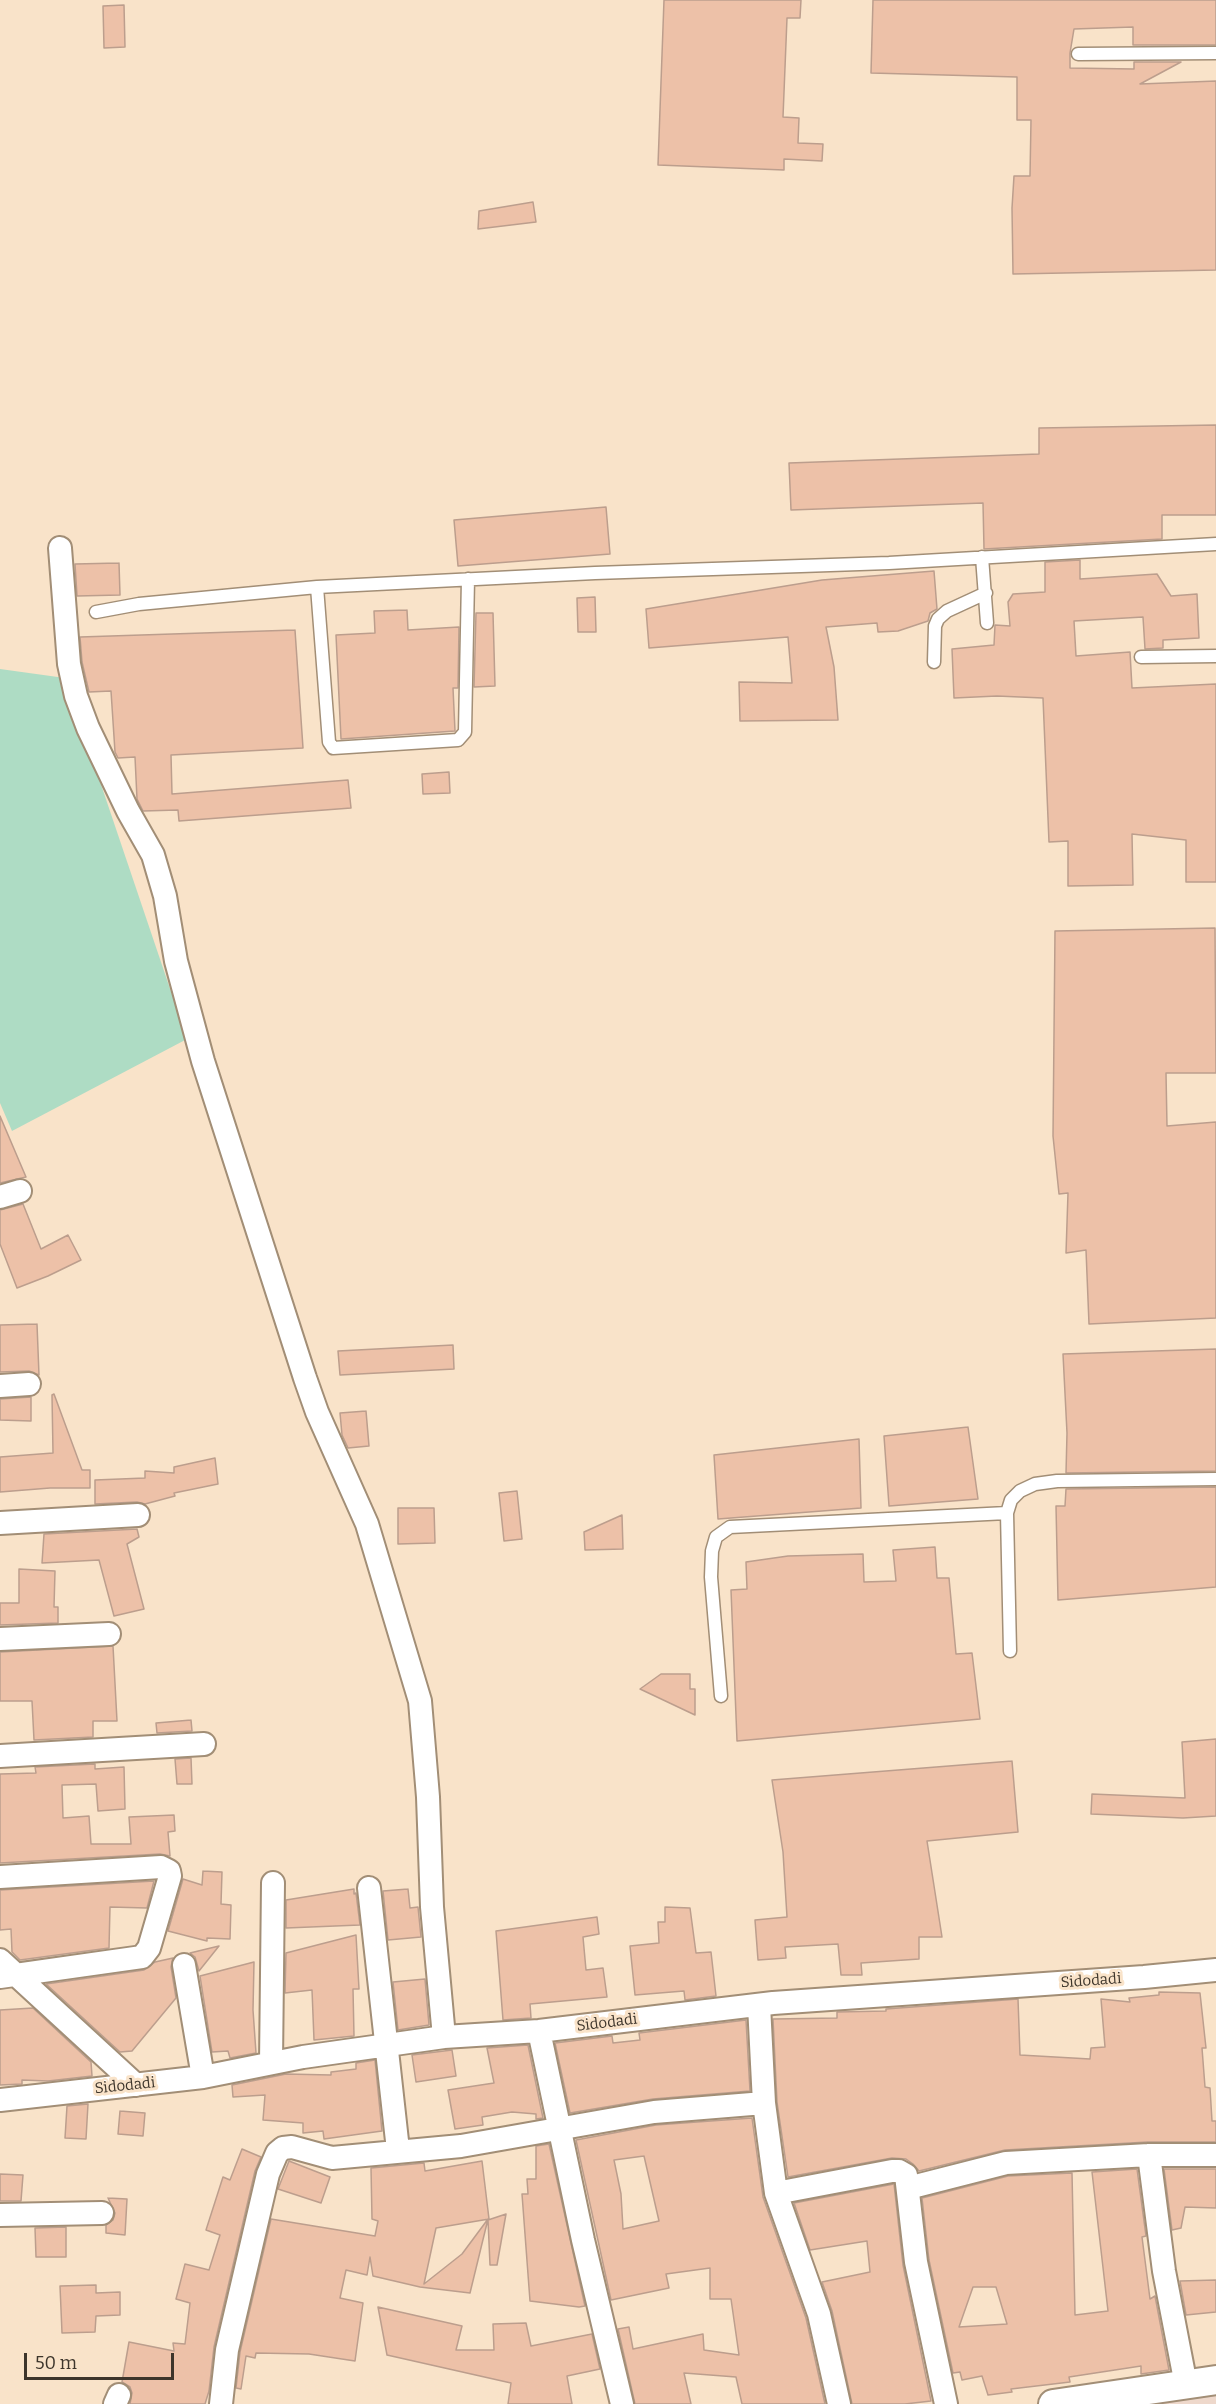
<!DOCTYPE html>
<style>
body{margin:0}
#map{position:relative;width:1216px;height:2404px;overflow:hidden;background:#f9e3c9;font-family:Bitter,serif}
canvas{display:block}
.scale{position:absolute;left:24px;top:2353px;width:150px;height:27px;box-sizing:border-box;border:3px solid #3d352b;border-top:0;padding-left:8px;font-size:18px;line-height:21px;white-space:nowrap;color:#3d352b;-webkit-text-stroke:4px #f9e3c9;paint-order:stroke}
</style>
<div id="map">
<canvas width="1216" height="2404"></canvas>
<div class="scale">50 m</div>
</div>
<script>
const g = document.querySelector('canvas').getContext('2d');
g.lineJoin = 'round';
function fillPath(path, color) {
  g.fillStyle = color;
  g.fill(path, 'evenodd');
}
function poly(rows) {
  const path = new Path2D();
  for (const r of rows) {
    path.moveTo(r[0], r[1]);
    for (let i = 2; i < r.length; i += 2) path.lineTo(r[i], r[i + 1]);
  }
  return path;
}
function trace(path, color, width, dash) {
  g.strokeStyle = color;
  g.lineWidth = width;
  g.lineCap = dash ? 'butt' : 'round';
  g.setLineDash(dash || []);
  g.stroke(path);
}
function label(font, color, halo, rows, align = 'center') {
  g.font = font + ' Bitter,serif';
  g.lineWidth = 6;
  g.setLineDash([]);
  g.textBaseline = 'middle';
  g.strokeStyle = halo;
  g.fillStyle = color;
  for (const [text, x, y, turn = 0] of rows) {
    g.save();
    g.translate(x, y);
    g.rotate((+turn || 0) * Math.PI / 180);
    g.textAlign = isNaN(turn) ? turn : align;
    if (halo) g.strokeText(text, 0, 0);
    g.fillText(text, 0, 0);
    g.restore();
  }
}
fillPath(poly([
 [1216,2384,1216,2404,1082,2404]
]), '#eed8cb');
fillPath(poly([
 [0,669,65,678,187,1039,12,1131,0,1103]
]), '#aedcc4');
const building = poly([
 [664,0,801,0,800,18,787,18,783,117,799,118,798,143,823,144,822,161,784,159,784,170,658,165,664,0],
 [873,0,1216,0,1216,45,1133,45,1133,27,1074,29,1070,53,1070,68,1134,69,1134,62,1181,62,1140,84,1216,81,1216,270,1013,274,1012,208,1014,176,1030,176,1031,120,1017,120,1017,77,871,73,873,0],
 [124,5,125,47,104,48,103,6,124,5],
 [533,202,536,222,478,229,479,211,533,202],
 [1216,425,1216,515,1162,515,1162,539,984,549,983,503,791,510,789,463,1039,454,1039,428,1216,425],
 [606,507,610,554,458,566,454,520,606,507],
 [1080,560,1080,579,1157,574,1171,596,1197,594,1199,638,1163,640,1163,648,1145,649,1143,617,1074,621,1076,656,1130,652,1132,688,1216,684,1216,882,1186,882,1186,840,1132,834,1133,885,1068,886,1068,841,1049,842,1043,698,997,696,954,698,952,649,994,645,995,625,1010,626,1008,602,1013,594,1045,592,1045,562,1080,560],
 [119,563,120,595,77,596,75,564,119,563],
 [934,571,937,609,930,613,928,621,898,631,878,632,877,623,826,627,834,667,838,720,740,721,739,682,792,683,788,637,649,648,646,609,822,580,934,571],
 [595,597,596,632,578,632,577,598,595,597],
 [407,610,408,630,459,627,458,688,453,688,455,731,341,739,336,635,375,633,374,611,407,610],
 [476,613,493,613,495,686,474,687,476,613],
 [295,630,303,748,171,755,172,794,348,780,351,808,179,821,178,810,143,811,137,799,135,757,118,758,115,752,111,691,89,692,82,662,80,637,295,630],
 [449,772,450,793,423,794,422,774,449,772],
 [1215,928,1216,1073,1166,1073,1167,1126,1216,1122,1216,1318,1089,1324,1086,1250,1066,1253,1068,1193,1059,1194,1053,1136,1055,931,1215,928],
 [0,1116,26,1177,0,1183,0,1116],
 [23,1204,41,1249,68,1235,81,1260,48,1276,17,1288,0,1244,0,1210,23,1204],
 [37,1324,39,1375,29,1371,0,1372,0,1325,37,1324],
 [453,1345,454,1369,340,1375,338,1351,453,1345],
 [1216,1349,1216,1471,1066,1473,1067,1433,1063,1354,1216,1349],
 [54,1394,82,1470,90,1470,90,1488,50,1488,0,1492,0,1457,53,1453,52,1395,54,1394],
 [31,1397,31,1421,0,1420,0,1399,31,1397],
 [366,1411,369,1446,348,1448,342,1435,340,1413,366,1411],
 [968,1427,978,1499,889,1506,884,1436,968,1427],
 [859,1439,861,1508,718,1519,714,1455,859,1439],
 [215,1458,218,1484,174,1493,175,1496,145,1504,137,1502,95,1504,95,1480,145,1478,145,1471,174,1473,174,1467,215,1458],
 [1216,1487,1216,1587,1058,1600,1056,1506,1065,1506,1066,1489,1216,1487],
 [517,1491,522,1539,504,1541,499,1493,517,1491],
 [398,1508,434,1508,435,1543,398,1544,398,1508],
 [622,1515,623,1549,585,1550,584,1532,622,1515],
 [137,1529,139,1537,127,1544,144,1609,114,1616,99,1560,42,1563,44,1534,137,1529],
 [935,1547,937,1578,949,1578,956,1654,972,1653,980,1719,737,1741,731,1590,747,1589,746,1562,788,1556,863,1554,864,1582,896,1581,893,1550,935,1547],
 [19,1569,55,1571,54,1607,58,1607,58,1623,0,1625,0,1603,19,1603,19,1569],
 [113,1646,117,1721,93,1721,93,1737,34,1740,32,1701,0,1701,0,1652,113,1646],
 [661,1674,690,1674,690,1689,695,1689,695,1715,640,1689,661,1674],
 [191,1720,192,1731,157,1733,156,1723,191,1720],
 [1216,1739,1216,1816,1183,1818,1091,1814,1092,1794,1185,1798,1182,1742,1216,1739],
 [191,1758,192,1784,177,1784,175,1759,191,1758],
 [1012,1761,1018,1832,927,1841,942,1937,919,1937,919,1959,861,1963,862,1975,841,1975,838,1944,785,1947,786,1958,758,1960,755,1920,787,1917,783,1852,772,1780,1012,1761],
 [95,1764,95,1769,124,1767,125,1809,98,1811,96,1784,62,1785,63,1818,89,1816,91,1844,131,1844,129,1817,174,1815,175,1831,168,1832,170,1856,160,1854,0,1863,0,1774,36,1773,35,1767,95,1764],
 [203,1871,222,1872,221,1904,231,1905,230,1939,207,1938,207,1941,168,1931,183,1879,202,1885,203,1871],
 [154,1881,147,1908,110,1907,109,1948,20,1960,12,1952,11,1929,0,1930,0,1890,154,1881],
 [354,1889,354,1894,356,1893,360,1925,286,1928,286,1900,354,1889],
 [408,1889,410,1908,418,1907,421,1937,388,1940,383,1891,408,1889],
 [665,1907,690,1908,696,1953,711,1952,716,1996,685,2000,684,1991,635,1995,630,1946,659,1943,658,1922,665,1922,665,1907],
 [597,1917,599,1934,583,1937,586,1970,603,1968,607,1997,530,2004,531,2018,503,2020,496,1931,597,1917],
 [356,1935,359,1989,353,1989,354,2036,314,2040,312,1990,285,1993,286,1953,356,1935],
 [219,1946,199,1971,195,1957,190,1953,219,1946],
 [173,1958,171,1967,176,1998,132,2051,120,2052,46,1984,144,1970,155,1962,173,1958],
 [254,1962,253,2010,256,2053,230,2058,228,2051,212,2052,200,1976,254,1962],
 [425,1979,429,2025,398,2030,393,1982,425,1979],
 [1159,1992,1200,1993,1206,2048,1202,2048,1205,2087,1210,2088,1212,2121,1216,2121,1216,2142,1148,2142,1005,2150,919,2171,913,2164,906,2159,892,2158,788,2177,777,2102,773,2019,837,2018,837,2012,886,2011,886,2009,1018,1999,1020,2055,1090,2059,1091,2048,1105,2047,1101,1999,1130,2002,1129,1998,1159,1995,1159,1992],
 [33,2008,91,2062,92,2076,48,2081,22,2080,22,2084,0,2085,0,2010,33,2008],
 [746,2020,750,2091,653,2099,570,2113,555,2043,612,2036,613,2043,640,2040,639,2033,746,2020],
 [528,2045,543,2118,536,2119,536,2114,512,2112,482,2117,483,2125,455,2129,448,2090,494,2083,487,2048,528,2045],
 [452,2050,456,2076,416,2082,412,2055,452,2050],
 [375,2060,382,2131,324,2139,323,2131,303,2133,303,2123,263,2120,265,2095,233,2097,232,2085,286,2074,331,2075,331,2072,356,2069,356,2063,375,2060],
 [88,2104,86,2139,65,2138,67,2106,88,2104],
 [120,2111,145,2113,143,2136,118,2134,120,2111],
 [752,2118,763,2197,806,2318,825,2404,742,2404,736,2377,684,2373,691,2404,635,2404,618,2329,629,2327,633,2349,703,2334,704,2350,739,2355,731,2299,710,2299,710,2268,666,2274,669,2288,611,2300,576,2140,656,2125,752,2118],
 [644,2156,659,2221,623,2229,621,2194,614,2160,644,2156],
 [549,2144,585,2306,579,2307,530,2301,522,2194,528,2194,527,2179,536,2179,536,2146,549,2144],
 [242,2149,261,2157,255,2171,214,2347,209,2391,205,2404,130,2404,132,2393,130,2387,122,2382,129,2342,174,2351,173,2343,185,2344,190,2303,176,2299,185,2264,209,2270,220,2235,206,2230,223,2177,230,2180,242,2149],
 [289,2161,330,2177,321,2203,278,2189,289,2161],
 [482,2161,489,2219,436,2228,424,2284,462,2254,488,2219,470,2293,420,2287,373,2276,370,2257,367,2275,346,2270,340,2298,363,2303,355,2361,309,2354,256,2353,255,2358,246,2356,241,2389,236,2388,240,2352,271,2219,375,2236,378,2221,372,2219,371,2168,424,2163,425,2171,482,2161],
 [1137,2169,1146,2236,1142,2237,1150,2299,1155,2296,1169,2370,1141,2374,1141,2366,1069,2377,1070,2382,1011,2389,1012,2392,988,2395,982,2376,962,2380,960,2372,953,2373,929,2260,922,2198,1008,2176,1072,2173,1075,2315,1108,2311,1092,2172,1137,2169],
 [973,2287,996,2287,1007,2324,959,2327,973,2287],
 [1164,2169,1216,2169,1216,2208,1185,2207,1181,2228,1172,2230,1164,2169],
 [0,2174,23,2175,21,2201,0,2201,0,2174],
 [894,2184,903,2265,931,2401,905,2404,852,2404,832,2311,822,2282,870,2272,867,2241,810,2250,794,2203,894,2184],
 [108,2198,127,2199,125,2235,106,2233,106,2225,113,2220,115,2213,108,2198],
 [506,2214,497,2265,490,2265,488,2220,506,2214],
 [66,2227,66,2257,36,2257,35,2228,66,2227],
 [1216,2280,1216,2312,1186,2315,1180,2281,1216,2280],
 [96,2285,96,2293,120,2292,120,2315,96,2316,95,2332,62,2333,60,2286,96,2285],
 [378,2307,462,2326,456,2350,494,2350,493,2324,526,2323,531,2346,592,2334,600,2369,567,2376,572,2404,508,2404,511,2383,387,2355,378,2307]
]);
fillPath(building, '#edc1a8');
trace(building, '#bc9e8d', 1.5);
const service = poly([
 [1078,54,1216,53],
 [982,557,987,623],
 [317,587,329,742,333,748,458,740,465,732,468,579],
 [96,612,139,604,317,587,595,573,889,563,1216,544],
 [1141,657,1216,656],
 [934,662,935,626,938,619,947,611,986,593],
 [1010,1651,1007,1513,1011,1500,1020,1491,1035,1484,1057,1481,1216,1479],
 [721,1696,711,1577,712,1551,716,1537,730,1527,1007,1513]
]);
const minor = poly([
 [60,548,69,664,76,696,88,728,128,811,153,855,165,896,176,961,203,1061,305,1378,317,1412,367,1524,420,1701,428,1797,432,1907,444,2037],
 [0,1197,20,1191],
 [0,1386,29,1384],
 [0,1523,138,1515],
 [0,1639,109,1634],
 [0,1756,204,1744],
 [0,1877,161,1867,169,1871,170,1876,149,1948,142,1957,0,1977],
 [369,1888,398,2150],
 [0,1960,136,2085],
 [184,1965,203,2077],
 [759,2005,764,2103,776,2193,819,2314,839,2404],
 [539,2031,583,2240,622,2404],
 [271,2063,273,1883],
 [0,2100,203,2077,303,2057,444,2037,539,2031,773,2003,1144,1977,1216,1970],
 [1149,2155,1164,2271,1186,2385],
 [908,2188,1006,2163,1149,2155,1216,2155],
 [776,2193,892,2171,899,2171,906,2175,916,2262,946,2404],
 [0,2215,102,2213],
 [115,2404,119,2395],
 [221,2404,227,2350,268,2174,277,2153,283,2148,292,2147,332,2158,461,2146,654,2112,764,2103]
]);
const tertiary = poly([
 [1053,2404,1216,2380]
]);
trace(service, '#a28e76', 15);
trace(minor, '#a28e76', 26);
trace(tertiary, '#a28e76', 32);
trace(service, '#fff', 12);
trace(minor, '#fff', 22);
trace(tertiary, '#fff', 28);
label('15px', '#3d352b', '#f9e3c9', [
 ["Sidodadi",1091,1981,-4],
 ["Sidodadi",607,2023,-7],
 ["Sidodadi",125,2086,-6]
]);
</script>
